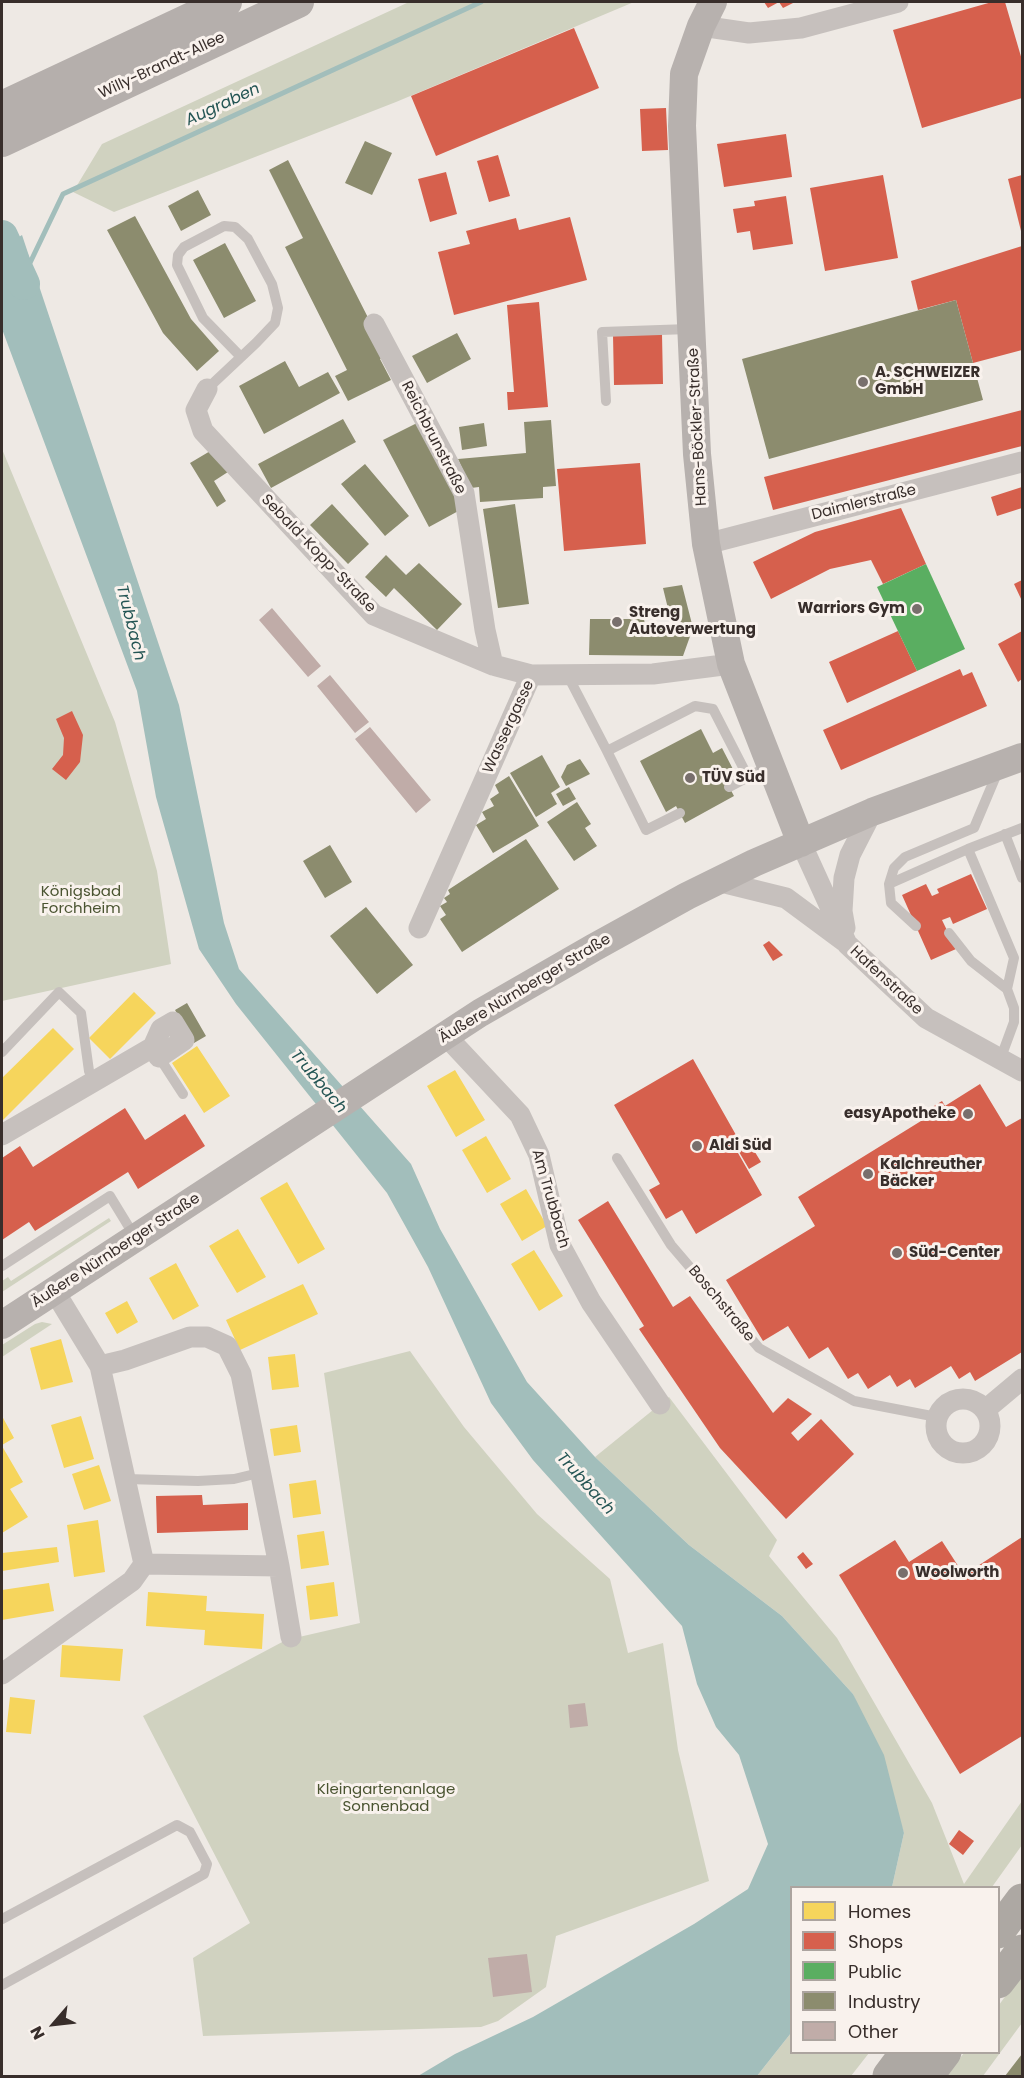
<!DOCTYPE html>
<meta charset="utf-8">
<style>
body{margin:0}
#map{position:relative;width:1024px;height:2078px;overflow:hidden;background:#eee9e4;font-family:Poppins,sans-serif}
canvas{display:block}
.frame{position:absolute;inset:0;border:3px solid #382e2b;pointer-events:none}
.legend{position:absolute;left:790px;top:1886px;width:210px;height:168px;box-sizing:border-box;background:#f9f2ed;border:2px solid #aca49f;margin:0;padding:8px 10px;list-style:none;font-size:18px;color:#382e2b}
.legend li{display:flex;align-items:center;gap:12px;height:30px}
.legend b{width:30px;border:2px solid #aca49f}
.north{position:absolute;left:24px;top:1994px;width:60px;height:60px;-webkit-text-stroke:4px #f9f2ed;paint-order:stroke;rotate:242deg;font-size:16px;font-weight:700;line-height:24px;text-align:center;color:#382e2b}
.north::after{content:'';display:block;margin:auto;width:21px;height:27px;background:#382e2b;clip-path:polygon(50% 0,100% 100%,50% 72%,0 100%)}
</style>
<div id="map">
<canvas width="1024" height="2078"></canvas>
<div class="frame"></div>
<ul class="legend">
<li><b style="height:16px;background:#f6d55c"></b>Homes</li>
<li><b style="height:16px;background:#d6604d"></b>Shops</li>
<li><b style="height:16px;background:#5aae61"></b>Public</li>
<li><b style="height:16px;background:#8c8c6e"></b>Industry</li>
<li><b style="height:16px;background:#c0aca8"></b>Other</li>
</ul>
<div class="north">N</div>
</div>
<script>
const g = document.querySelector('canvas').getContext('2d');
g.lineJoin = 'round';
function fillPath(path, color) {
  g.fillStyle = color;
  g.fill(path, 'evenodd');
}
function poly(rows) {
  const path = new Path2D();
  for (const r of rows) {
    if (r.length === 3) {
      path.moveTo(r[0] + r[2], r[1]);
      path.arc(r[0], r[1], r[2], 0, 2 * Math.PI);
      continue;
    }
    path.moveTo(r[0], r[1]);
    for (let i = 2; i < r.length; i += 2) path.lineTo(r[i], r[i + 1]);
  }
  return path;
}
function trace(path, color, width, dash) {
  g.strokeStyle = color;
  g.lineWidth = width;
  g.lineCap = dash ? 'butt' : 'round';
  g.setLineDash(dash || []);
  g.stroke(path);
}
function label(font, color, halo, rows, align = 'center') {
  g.font = font + ' Poppins,sans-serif';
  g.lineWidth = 6;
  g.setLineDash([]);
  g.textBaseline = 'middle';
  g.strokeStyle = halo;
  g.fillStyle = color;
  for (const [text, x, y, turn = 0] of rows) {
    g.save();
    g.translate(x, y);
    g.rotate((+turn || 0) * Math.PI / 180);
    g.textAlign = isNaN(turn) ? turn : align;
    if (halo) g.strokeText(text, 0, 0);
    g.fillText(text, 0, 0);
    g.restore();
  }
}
fillPath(poly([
 [409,2,634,2,396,102,114,212,73,192,102,144],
 [2,449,115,722,157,871,171,964,2,1001],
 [109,1218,111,1221,2,1292,2,1281,8,1277,11,1281],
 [42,1322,52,1324,2,1357,2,1345,35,1324],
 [410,1351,464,1427,537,1514,610,1579,628,1653,663,1643,678,1750,709,1881,556,1936,546,1987,498,2021,481,2027,203,2036,193,1958,250,1923,143,1716,286,1640,360,1623,324,1373],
 [669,1397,777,1540,769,1556,837,1638,932,1803,964,1884,1022,1801,1022,1845,992,1887,892,1887,904,1833,853,1694,782,1616,689,1545,595,1457],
 [1022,1973,1022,2023,983,2076,946,2076,964,2053,998,2052,999,2005],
 [791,2033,792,2052,869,2053,851,2076,757,2076]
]), '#d0d2c0');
fillPath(poly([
 [22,235,179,705,224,923,239,969,411,1164,440,1229,527,1382,595,1457,689,1545,782,1616,853,1694,884,1755,904,1833,892,1887,792,1888,791,2033,757,2076,418,2076,455,2054,533,2017,694,1924,748,1889,768,1844,739,1755,716,1727,697,1684,682,1626,533,1460,491,1403,428,1267,387,1193,236,1004,199,949,156,797,137,691,2,329,2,248]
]), '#a2bebb');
fillPath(poly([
 [134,992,156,1013,110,1059,89,1038],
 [53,1028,74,1049,3,1120,2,1078],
 [197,1046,230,1096,204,1113,172,1063],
 [455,1070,485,1120,456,1137,427,1086],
 [486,1136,511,1179,487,1193,462,1150],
 [287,1182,325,1249,298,1264,260,1198],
 [526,1189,547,1226,522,1241,500,1204],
 [238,1229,266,1277,237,1293,209,1246],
 [534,1250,563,1296,539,1311,511,1264],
 [176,1263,199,1306,173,1320,149,1278],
 [303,1284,318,1314,240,1350,226,1320],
 [127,1301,138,1322,117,1334,105,1313],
 [61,1339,73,1382,41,1390,30,1348],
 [295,1354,299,1387,272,1390,268,1357],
 [2,1416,14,1438,2,1445],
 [81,1416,94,1459,64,1468,51,1425],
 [297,1425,301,1452,274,1456,270,1429],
 [2,1446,23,1482,10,1489,28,1517,2,1533],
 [99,1465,111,1501,84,1510,72,1474],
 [316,1480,321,1514,293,1518,289,1484],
 [98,1520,105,1572,74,1577,67,1525],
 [324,1531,329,1565,301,1569,297,1535],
 [57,1547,59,1562,2,1571,2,1553],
 [334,1582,338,1616,310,1620,306,1586],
 [49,1583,54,1611,2,1620,2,1590],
 [148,1592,207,1596,206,1611,264,1614,262,1649,204,1645,205,1630,146,1626],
 [62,1645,123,1649,120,1681,60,1677],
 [10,1697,35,1700,31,1734,6,1732]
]), '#f6d55c');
fillPath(poly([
 [764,2,795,2,783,8,779,2,768,8],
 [992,2,1005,2,1022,60,1022,98,922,128,893,30],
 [574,28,599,88,436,156,411,96],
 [666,108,668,150,642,151,640,109],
 [786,134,792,177,724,187,717,144],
 [498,155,510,196,489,202,477,161],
 [446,172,457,214,430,222,418,179],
 [883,175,898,258,825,271,810,188],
 [1022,175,1022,235,1008,179],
 [786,196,793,244,753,250,750,231,737,233,733,209,755,206,754,201],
 [570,217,587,280,454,315,438,252,470,244,466,231,516,218,519,230],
 [1022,246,1022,350,973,363,956,300,918,310,911,281],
 [539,302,548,407,508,410,507,392,514,392,507,305],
 [662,334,663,384,614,385,613,335],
 [1022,410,1022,446,773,510,764,477],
 [640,463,646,544,564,551,557,469],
 [1022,487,1022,508,997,516,991,497],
 [901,508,926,564,883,584,871,560,830,569,771,599,753,562,815,532],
 [1022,580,1022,601,1014,584],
 [898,631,917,671,847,703,829,662],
 [1022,631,1022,679,1018,682,998,644],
 [960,669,963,676,972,672,987,706,841,770,823,730],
 [72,711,83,735,80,762,66,780,52,769,63,755,64,738,56,719],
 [971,874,987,909,953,924,950,917,942,920,956,949,931,960,902,895,926,884,932,896,939,893,937,889],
 [769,941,783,955,773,961,763,945],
 [693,1059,736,1135,730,1139,762,1195,696,1234,682,1210,666,1219,649,1190,660,1184,614,1105],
 [980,1084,1006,1127,1022,1118,1022,1352,975,1381,970,1372,959,1379,951,1366,915,1388,910,1379,897,1387,890,1375,868,1389,858,1373,848,1379,828,1347,809,1359,788,1326,763,1341,726,1280,815,1226,798,1197,921,1121,918,1116,942,1101,945,1106],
 [125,1108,145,1140,185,1114,205,1146,138,1189,128,1172,35,1231,29,1222,2,1240,2,1158,20,1146,33,1167],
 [747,1139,761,1162,749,1169,735,1145],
 [608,1201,673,1307,690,1296,773,1413,788,1398,812,1414,791,1433,798,1441,821,1419,854,1454,786,1519,720,1448,639,1329,644,1326,578,1220],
 [202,1495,203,1505,248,1503,248,1530,157,1533,156,1496],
 [1022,1537,1022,1736,960,1774,839,1575,895,1540,909,1562,942,1541,964,1575],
 [803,1552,813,1564,806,1569,797,1557],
 [959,1830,974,1841,963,1855,949,1844]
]), '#d6604d');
fillPath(poly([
 [926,564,965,649,917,671,877,587]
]), '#5aae61');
fillPath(poly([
 [365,141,392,153,372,195,345,183],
 [288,160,387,355,380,359,391,380,348,401,335,376,347,370,285,247,303,238,269,170],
 [198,190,211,215,181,231,168,206],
 [135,216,191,319,219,351,197,371,163,333,107,230],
 [225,243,256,301,224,318,193,260],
 [956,300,983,400,769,459,742,359],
 [457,333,471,359,427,383,412,356],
 [285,361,299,387,328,372,340,393,264,434,239,386],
 [343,419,356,442,271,488,258,464],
 [551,420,556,486,543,487,543,498,480,502,479,487,471,488,458,459,526,453,524,422],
 [417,423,462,509,429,527,383,440],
 [484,423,487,446,462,450,459,427],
 [217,447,231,470,214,481,226,501,217,507,190,463],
 [365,464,409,516,385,536,341,484],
 [332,504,369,544,348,564,310,525],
 [515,504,529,604,498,608,483,509],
 [386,555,406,575,419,563,462,604,437,630,394,588,386,597,365,577],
 [682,585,693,628,683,656,589,655,590,619,644,619,645,625,672,625,663,588],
 [701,729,713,753,722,748,736,775,726,781,734,796,685,823,676,806,666,812,640,761],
 [542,755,560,787,551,793,557,804,536,817,510,773],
 [580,759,590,774,566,786,561,777,567,765],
 [509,776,539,826,493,853,476,825,486,819,482,812,494,806,490,799,499,793,495,785],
 [569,787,576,799,563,806,556,794],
 [577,802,591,824,585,828,597,846,574,861,547,822],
 [526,839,559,889,462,952,440,919,446,915,440,906,447,902,444,898,450,894,448,890],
 [330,845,352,882,325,898,303,861],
 [366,907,413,965,377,994,330,936],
 [187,1003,206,1036,194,1043,175,1010],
 [1022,2054,1022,2076,1005,2076]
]), '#8c8c6e');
trace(poly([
 [28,267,63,194,481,2]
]), '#a2bebb', 5);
trace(poly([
 [2,236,24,284]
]), '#a2bebb', 32);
fillPath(poly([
 [272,608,321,666,308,677,259,620],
 [330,675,369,722,355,733,317,686],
 [370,727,431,800,416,813,355,739],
 [585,1703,588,1726,570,1728,568,1705],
 [527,1954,532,1992,493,1997,488,1958]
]), '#c0aca8');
trace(poly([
 [207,389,256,343,275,323,278,308,272,284,248,239,235,227,224,226,184,247,178,255,177,265,203,318,241,357],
 [606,401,602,332,689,329],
 [568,676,607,751,695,706,713,709,748,777],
 [607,751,646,830,680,813],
 [729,787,769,766],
 [1005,834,1022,878],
 [968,849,1022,828],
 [889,884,968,849,1014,958,1007,989],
 [916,926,891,903,889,884,894,868,905,857,974,828,998,771],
 [949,933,971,961,1007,989,1014,1008,1014,1022,1000,1060],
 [2,1052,59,992,81,1013,89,1071,94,1083],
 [159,1057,183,1094],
 [617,1158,671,1245,759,1348,854,1401,937,1417],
 [2,1266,110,1196,135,1237],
 [126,1479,198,1481,234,1479,259,1473],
 [2,1919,177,1825,190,1832,207,1864,204,1874,2,1985]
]), '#c6c0bd', 10);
trace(poly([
 [701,26,749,33,801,28,898,2],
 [374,324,464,493,485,630,493,665],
 [207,389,196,410,203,431,374,615,493,665,531,675],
 [706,544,1022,462],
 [801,843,847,944,926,1018,1022,1071],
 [717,881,786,898,844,941],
 [419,928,531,675,653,674,731,664],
 [845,928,842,911,844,878,850,855,872,812],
 [446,1036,520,1115,539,1155,560,1245,591,1302,660,1404],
 [2,1135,153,1047,161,1029,173,1022,184,1040,159,1057,153,1047],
 [100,1366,125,1360,190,1337,207,1337,227,1346,241,1374,279,1566,144,1564],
 [963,1426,27],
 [985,1410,1022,1379],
 [279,1566,291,1637],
 [2,1674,132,1581,144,1564,100,1366,55,1292]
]), '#c6c0bd', 21);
trace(poly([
 [713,2,701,26,684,74,682,126,697,454,706,544,731,664,801,843],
 [2,1325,480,1013,593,948,687,896,754,863,872,812,1022,757]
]), '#b7b1ae', 28);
trace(poly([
 [2,107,226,2],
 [2,141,298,2]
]), '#b5afac', 32);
trace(poly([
 [998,1932,1022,1900],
 [998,1982,1022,1951],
 [889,2076,907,2052],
 [927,2076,945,2052]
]), '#ada8a3', 33);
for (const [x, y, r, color] of [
 [863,382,6,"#786f6c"],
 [917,609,6,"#786f6c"],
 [617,622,6,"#786f6c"],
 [690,778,6,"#786f6c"],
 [968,1114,6,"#786f6c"],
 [697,1146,6,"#786f6c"],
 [868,1174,6,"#786f6c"],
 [897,1253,6,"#786f6c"],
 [903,1573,6,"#786f6c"]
]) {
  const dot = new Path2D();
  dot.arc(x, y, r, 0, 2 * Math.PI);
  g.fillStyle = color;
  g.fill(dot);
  trace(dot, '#f9f2ed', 2);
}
label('15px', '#382e2b', '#f9f2ed', [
 ["Willy-Brandt-Allee",162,66,-25],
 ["Hans-Böckler-Straße",698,427,-93],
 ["Reichbrunstraße",433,438,63],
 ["Daimlerstraße",864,503,-14],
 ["Sebald-Kopp-Straße",318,554,46],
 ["Wassergasse",509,727,-65],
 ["Hafenstraße",886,981,43],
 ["Äußere Nürnberger Straße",525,989,-31],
 ["Am Trubbach",550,1199,74],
 ["Äußere Nürnberger Straße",116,1251,-33],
 ["Boschstraße",721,1304,50]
]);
label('bold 15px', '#382e2b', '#f9f2ed', [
 ["A. SCHWEIZER",875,373],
 ["GmbH",875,390],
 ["Warriors Gym",905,609,"right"],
 ["Streng",629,613],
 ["Autoverwertung",629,630],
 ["TÜV Süd",702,778],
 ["easyApotheke",956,1114,"right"],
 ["Aldi Süd",709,1146],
 ["Kalchreuther",880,1165],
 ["Bäcker",880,1182],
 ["Süd-Center",909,1253],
 ["Woolworth",915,1573]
], 'left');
label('15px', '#4a5431', '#f9f2ed', [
 ["Königsbad",81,892],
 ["Forchheim",81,909],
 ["Kleingartenanlage",386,1790],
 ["Sonnenbad",386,1807]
]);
label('italic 16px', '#245554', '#f9f2ed', [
 ["Augraben",223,105,-25],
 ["Trubbach",130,623,76],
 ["Trubbach",318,1082,50],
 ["Trubbach",585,1484,48]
]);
</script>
